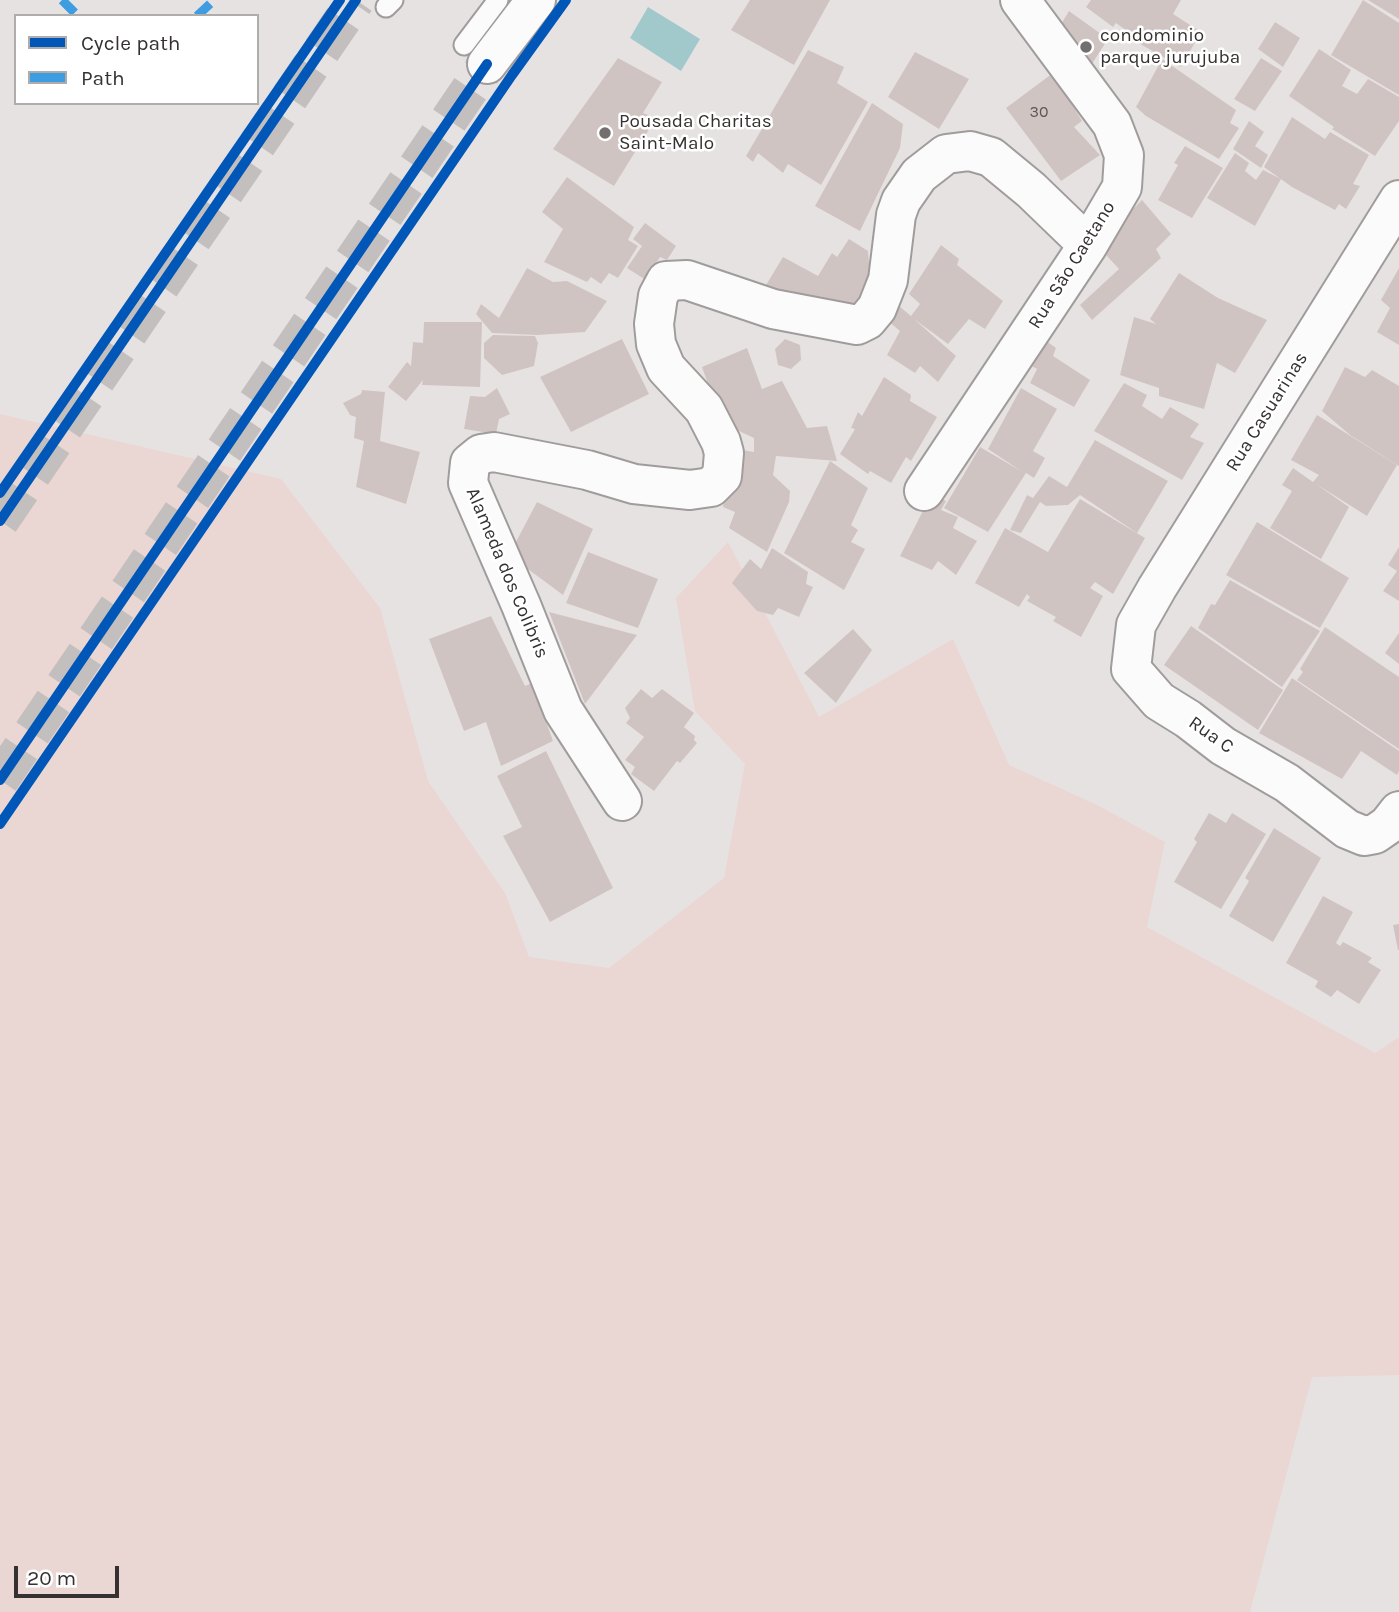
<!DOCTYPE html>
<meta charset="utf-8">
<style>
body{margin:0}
#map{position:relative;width:1399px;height:1612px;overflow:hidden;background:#e7e2e2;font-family:Karla,sans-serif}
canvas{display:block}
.legend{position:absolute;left:14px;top:14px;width:245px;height:91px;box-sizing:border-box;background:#fff;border:2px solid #aeadac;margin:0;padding:9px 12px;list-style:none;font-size:21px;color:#343130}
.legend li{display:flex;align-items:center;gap:14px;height:35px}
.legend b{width:35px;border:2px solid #aeadac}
.scale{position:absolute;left:14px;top:1566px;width:105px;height:32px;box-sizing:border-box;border:4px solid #343130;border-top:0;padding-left:9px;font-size:21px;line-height:24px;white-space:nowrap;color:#343130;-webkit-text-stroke:5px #fff;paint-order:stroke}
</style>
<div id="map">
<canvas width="1399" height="1612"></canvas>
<ul class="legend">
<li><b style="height:9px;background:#0057b8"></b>Cycle path</li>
<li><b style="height:9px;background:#3e9de1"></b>Path</li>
</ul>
<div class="scale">20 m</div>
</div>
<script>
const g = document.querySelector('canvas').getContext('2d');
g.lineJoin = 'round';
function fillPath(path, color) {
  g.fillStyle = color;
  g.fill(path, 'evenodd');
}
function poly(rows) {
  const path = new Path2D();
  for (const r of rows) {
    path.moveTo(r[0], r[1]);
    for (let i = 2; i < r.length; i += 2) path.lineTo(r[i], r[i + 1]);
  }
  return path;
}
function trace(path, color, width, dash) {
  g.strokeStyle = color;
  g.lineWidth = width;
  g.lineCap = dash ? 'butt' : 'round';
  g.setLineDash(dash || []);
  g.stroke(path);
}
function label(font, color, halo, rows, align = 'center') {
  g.font = font + ' Karla,sans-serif';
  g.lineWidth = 5;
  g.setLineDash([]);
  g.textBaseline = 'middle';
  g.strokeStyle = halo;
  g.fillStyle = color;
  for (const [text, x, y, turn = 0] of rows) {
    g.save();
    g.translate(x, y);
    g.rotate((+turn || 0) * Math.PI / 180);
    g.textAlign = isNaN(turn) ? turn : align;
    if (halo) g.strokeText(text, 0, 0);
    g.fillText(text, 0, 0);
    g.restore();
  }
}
fillPath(poly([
 [0,414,281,479,380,608,428,781,505,893,529,957,609,968,724,878,745,764,695,711,676,598,728,542,819,717,953,639,1009,765,1099,806,1165,842,1147,927,1375,1053,1399,1037,1399,1375,1312,1377,1250,1612,0,1612]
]), '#ead6d3');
fillPath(poly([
 [648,7,700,39,681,71,630,38]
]), '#a1c9cc');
fillPath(poly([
 [750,0,830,0,794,65,731,30],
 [1091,0,1181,0,1173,14,1201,32,1181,67,1133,40,1135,37,1116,23,1113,27,1086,7],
 [1363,0,1399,23,1399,95,1331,55],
 [1368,0,1399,0,1399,19],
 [1069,11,1108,39,1088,70,1054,36],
 [1275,22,1300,38,1283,67,1258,49],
 [1319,49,1351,70,1342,86,1357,94,1368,79,1399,97,1399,121,1375,156,1332,129,1334,127,1289,96],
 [808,50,844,67,837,83,868,102,821,185,788,164,783,173,758,153,753,162,746,156],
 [915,52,969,79,939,129,888,97],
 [618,58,662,82,643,113,656,118,614,186,553,149],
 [1261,58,1282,71,1255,111,1234,99],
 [1162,59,1236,110,1230,123,1239,128,1219,159,1146,116,1136,107],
 [1053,73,1082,121,1074,127,1100,155,1061,181,1006,108],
 [872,103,903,124,900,148,860,231,815,206],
 [1292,117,1325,139,1330,132,1369,155,1353,184,1360,186,1346,209,1339,204,1335,210,1292,187,1264,167],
 [1249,121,1264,132,1255,146,1268,155,1261,168,1233,149],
 [1185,146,1223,168,1192,218,1158,200,1178,165,1174,163],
 [1235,153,1249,163,1245,171,1256,180,1263,170,1281,179,1255,226,1207,198],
 [567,177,634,227,628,240,638,246,618,278,609,273,601,284,591,277,587,282,544,262,563,229,542,212],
 [1142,200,1171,234,1156,249,1161,258,1092,320,1080,305,1119,269,1097,245],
 [645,223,676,246,667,260,660,257,646,280,627,268,642,246,633,239],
 [849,239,868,251,872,296,855,324,760,295,783,257,818,276,832,253,837,257],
 [941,245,959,259,957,265,1003,301,985,329,969,319,948,344,914,319,956,356,938,382,920,366,915,373,887,355,900,331,888,321,899,306,911,316,920,304,909,294],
 [527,268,553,282,567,281,607,301,585,332,537,335,492,333,476,314,481,304,499,318],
 [1399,268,1399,345,1377,332,1390,308,1381,300],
 [1179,273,1218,298,1267,320,1235,373,1217,363,1204,409,1159,396,1159,388,1120,375,1134,317,1156,324,1150,319],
 [424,322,482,322,480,387,422,385,423,380,406,401,388,387,407,362,411,366,413,342,423,343],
 [1035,333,1056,348,1053,356,1090,380,1074,407,1030,383,1037,369,1028,364],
 [493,335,535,336,538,343,534,366,502,375,484,358,484,343],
 [622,339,649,394,571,432,540,377],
 [785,339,800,345,801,360,791,369,778,365,775,349],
 [747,348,762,389,782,381,807,428,827,426,837,461,776,456,773,475,790,491,789,502,767,552,729,528,735,512,723,507,730,448,754,452,754,438,722,423,702,367],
 [1345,367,1365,377,1372,370,1399,386,1399,466,1350,435,1322,411],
 [884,377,911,395,910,401,937,417,911,461,906,457,891,483,870,471,868,474,840,454,855,429,851,428,858,412,862,416],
 [1124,383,1147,395,1142,406,1162,419,1170,407,1199,424,1190,437,1204,443,1182,480,1094,431],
 [497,388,510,414,499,419,496,434,464,429,470,396,485,397],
 [1021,388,1057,409,1033,451,1045,458,1034,478,1026,473,988,532,944,508,980,447,1021,471,988,449],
 [362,390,385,392,380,441,420,452,406,504,356,487,364,441,354,438,356,417,350,415,343,403,361,394],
 [1317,415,1397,465,1367,516,1316,484,1349,507,1321,559,1270,528,1292,491,1282,485,1293,468,1313,482,1319,475,1291,460],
 [1095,440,1168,481,1137,533,1080,495,1068,505,1046,506,1040,502,1021,533,1010,530,1027,495,1033,498,1049,476,1067,487],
 [830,461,868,488,851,525,858,530,851,542,865,549,844,590,784,553],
 [932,493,946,501,941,510,958,517,953,528,977,541,956,575,938,561,932,570,900,556],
 [1080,499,1145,538,1113,594,1095,582,1090,588,1103,596,1081,637,1053,621,1056,617,1027,601,1030,597,1027,594,1019,607,975,583,1005,528,1048,552],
 [537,502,593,529,563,595,509,555],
 [1257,522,1349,578,1320,628,1226,575],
 [1399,547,1399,601,1383,591,1397,571,1388,565],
 [772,548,808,572,806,584,813,587,799,617,778,608,773,615,757,611,732,583,750,559,761,569],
 [588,552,658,579,638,628,566,603],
 [1230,580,1320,631,1282,687,1198,628,1211,604,1215,605],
 [549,612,637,635,585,704],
 [491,616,525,686,532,683,553,741,501,766,486,722,464,731,429,639],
 [1191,626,1283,690,1258,730,1164,665],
 [1325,627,1399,677,1399,749,1297,680,1303,672,1300,669],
 [853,629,872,650,836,703,804,673],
 [1399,633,1399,664,1385,653],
 [1292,678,1399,751,1399,771,1397,775,1361,751,1342,779,1259,733],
 [641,689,652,698,662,689,694,713,684,727,695,736,694,740,697,743,680,763,677,761,654,791,631,774,635,767,625,760,644,737,626,723,630,718,625,708],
 [546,751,613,888,550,922,503,836,522,827,497,776],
 [1209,813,1226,823,1232,813,1266,834,1221,909,1174,882,1197,842,1194,839],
 [1274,828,1321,858,1273,942,1229,916,1249,881,1245,878],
 [1323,896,1353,912,1336,943,1340,946,1343,942,1360,951,1372,958,1368,962,1381,970,1359,1004,1337,990,1331,997,1315,987,1318,981,1286,963],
 [1399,924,1399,950,1398,950,1393,925]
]), '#d0c4c2');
trace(poly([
 [0,521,356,0],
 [0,780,487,64]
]), '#c3bfbe', 38, [38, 19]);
const lane = poly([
 [386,7,393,0],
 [464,45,498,0]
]);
const street = poly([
 [1399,200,1157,588,1136,625,1131,669,1159,701,1188,719,1223,746,1287,783,1347,829,1364,836,1375,834,1388,825,1399,811],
 [924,491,1088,245,1122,187,1124,155,1112,124,1020,0],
 [622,801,563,710,521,605,468,483,470,463,481,454,494,452,587,470,634,484,690,490,711,487,722,476,724,453,721,442,704,409,666,368,656,344,654,324,658,296,666,281,687,280,773,309,857,325,867,320,877,308,888,280,896,215,901,201,919,175,946,154,970,151,991,157,1031,190,1088,245]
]);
const secondary = poly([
 [487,64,536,0]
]);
trace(lane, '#a09c9c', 23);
trace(street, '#a09c9c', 42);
trace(secondary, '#a09c9c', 42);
trace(lane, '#fbfbfb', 19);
trace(street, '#fbfbfb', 38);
trace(secondary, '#fbfbfb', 38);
trace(poly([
 [62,0,78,16],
 [197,16,214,0]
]), '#3e9de1', 9, [18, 9]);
trace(poly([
 [0,493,340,0],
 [0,521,356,0],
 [0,780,487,64],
 [0,824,512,75,566,0]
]), '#0057b8', 10);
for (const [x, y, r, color] of [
 [1086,47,7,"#736f6e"],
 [605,133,7,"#736f6e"]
]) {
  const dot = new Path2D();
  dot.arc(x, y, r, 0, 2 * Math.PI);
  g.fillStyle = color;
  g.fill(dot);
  trace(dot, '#fff', 2.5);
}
label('16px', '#5b5654', null, [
 ["30",1039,112]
]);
label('19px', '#343130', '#fff', [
 ["condominio",1100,36],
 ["parque jurujuba",1100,58],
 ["Pousada Charitas",619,122],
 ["Saint-Malo",619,144]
], 'left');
label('19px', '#343130', '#fff', [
 ["Rua São Caetano",1072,265,-58],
 ["Rua Casuarinas",1267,412,-58],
 ["Alameda dos Colibris",507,573,67],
 ["Rua C",1211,735,35]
]);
</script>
